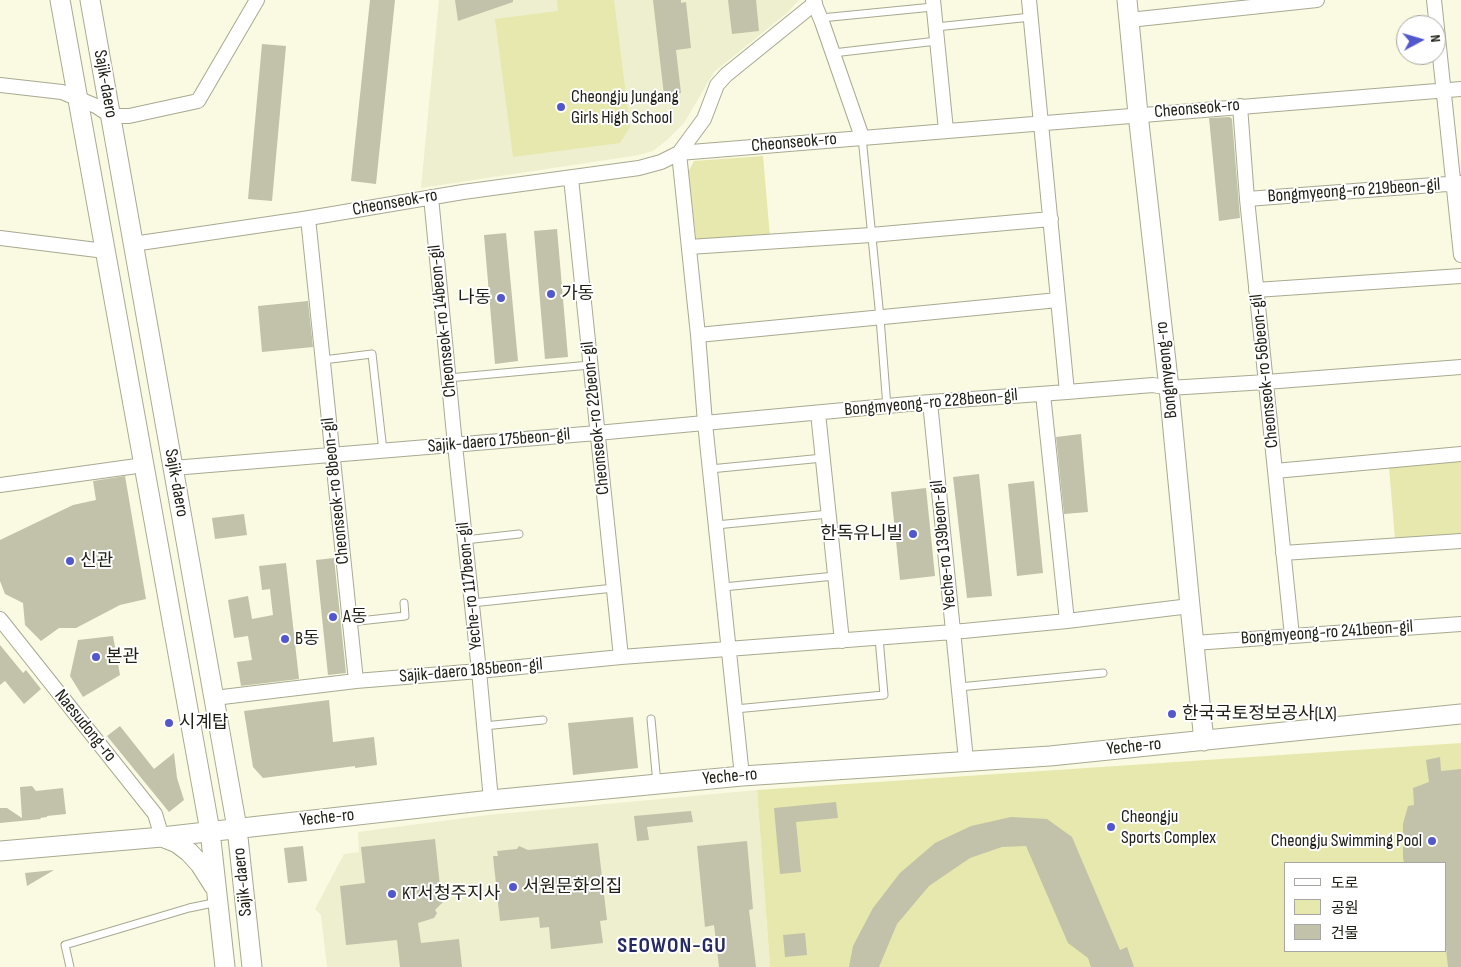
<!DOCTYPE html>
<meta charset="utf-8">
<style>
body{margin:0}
#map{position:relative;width:1461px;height:967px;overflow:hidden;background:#f9fae1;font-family:"Sofia Sans Condensed","Noto Sans KR",sans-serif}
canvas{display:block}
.legend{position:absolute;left:1284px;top:862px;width:162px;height:90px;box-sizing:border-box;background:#fff;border:1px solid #a6a6a2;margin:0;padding:6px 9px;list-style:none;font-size:15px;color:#202017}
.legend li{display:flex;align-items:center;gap:10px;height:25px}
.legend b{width:25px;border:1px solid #a6a6a2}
.north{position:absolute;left:1396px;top:15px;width:50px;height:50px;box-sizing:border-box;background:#fff;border:1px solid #a6a6a2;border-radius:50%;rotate:84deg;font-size:14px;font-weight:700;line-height:20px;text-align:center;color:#202017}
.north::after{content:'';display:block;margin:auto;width:18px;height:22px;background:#5257ce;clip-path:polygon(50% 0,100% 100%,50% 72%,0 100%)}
</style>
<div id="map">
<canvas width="1461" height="967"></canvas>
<ul class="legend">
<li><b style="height:6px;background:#fff"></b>도로</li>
<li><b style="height:14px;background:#e7e8ad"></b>공원</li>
<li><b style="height:14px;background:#c1c2a9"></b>건물</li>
</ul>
<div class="north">N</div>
</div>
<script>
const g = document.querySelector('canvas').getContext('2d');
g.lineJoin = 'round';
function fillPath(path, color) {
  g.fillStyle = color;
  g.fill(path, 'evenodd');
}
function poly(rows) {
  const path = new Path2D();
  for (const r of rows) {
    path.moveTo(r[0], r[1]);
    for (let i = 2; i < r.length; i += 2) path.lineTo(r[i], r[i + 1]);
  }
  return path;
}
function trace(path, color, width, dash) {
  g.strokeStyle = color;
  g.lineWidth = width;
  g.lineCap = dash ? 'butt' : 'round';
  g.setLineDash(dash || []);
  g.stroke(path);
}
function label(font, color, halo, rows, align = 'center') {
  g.font = font + ' "Sofia Sans Condensed","Noto Sans KR",sans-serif';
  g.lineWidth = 4;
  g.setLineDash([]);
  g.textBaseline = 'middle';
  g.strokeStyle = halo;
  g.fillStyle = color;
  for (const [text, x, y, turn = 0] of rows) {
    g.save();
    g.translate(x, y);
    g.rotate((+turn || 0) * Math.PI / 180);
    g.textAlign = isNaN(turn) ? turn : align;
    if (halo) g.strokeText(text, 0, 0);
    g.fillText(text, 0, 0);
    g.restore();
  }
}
fillPath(poly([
 [439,0,799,0,788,12,714,72,684,123,667,140,653,151,639,155,421,188],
 [757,790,770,967,327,967,321,915,315,909,344,854,359,852,358,832,488,815]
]), '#eeefce');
fillPath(poly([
 [557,0,614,0,630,127,620,143,513,157,495,19,558,11],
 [763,156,770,237,707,242,696,238,688,172,694,161],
 [1461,459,1461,534,1395,539,1389,467],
 [1461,743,1461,967,770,967,757,790],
 [1285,863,1445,863,1445,951,1285,951]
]), '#e7e8ad');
fillPath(poly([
 [370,0,395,0,376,184,351,181],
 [455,0,513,0,513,2,458,21],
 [653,0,681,0,681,3,686,2,691,48,676,50,681,93,664,95],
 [728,0,756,0,759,31,732,34],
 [262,44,286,46,272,201,248,199],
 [1230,117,1232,119,1240,218,1219,221,1209,118],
 [557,229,568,357,545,359,534,231],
 [506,233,518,361,495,364,484,235],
 [308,301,313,347,262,352,258,306],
 [1081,434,1088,512,1064,514,1056,437],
 [979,474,992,596,967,598,953,477],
 [125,476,146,599,120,605,76,628,59,628,41,641,25,625,23,603,5,594,0,581,0,540,73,505,96,500,93,481],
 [1034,481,1043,573,1017,576,1008,484],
 [926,488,935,576,900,580,891,492],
 [244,514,247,535,215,539,212,518],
 [334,558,346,673,328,675,316,560],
 [286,563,299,679,241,686,237,662,252,660,248,636,234,638,228,600,248,596,252,619,273,615,270,589,262,590,259,566],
 [113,636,120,675,83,697,70,676,78,640],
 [0,645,23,673,26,670,41,689,24,704,5,681,0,685],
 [329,700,333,742,374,737,377,765,355,768,355,766,263,778,253,767,244,711],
 [633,717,638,768,573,775,568,723],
 [120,726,154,769,174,753,177,778,184,800,169,812,107,736],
 [1440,757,1441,771,1461,769,1461,967,1448,967,1445,939,1445,863,1404,863,1403,858,1403,824,1408,806,1414,805,1413,788,1429,782,1426,760],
 [32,786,36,791,63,788,66,814,47,816,47,817,40,818,41,819,0,823,0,808,7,808,22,818,20,787],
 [836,802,838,818,796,822,801,872,780,874,774,808],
 [691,811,693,822,647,827,649,840,637,841,634,816],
 [1011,817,1047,819,1072,837,1120,950,1127,947,1134,967,1091,967,1088,958,1068,943,1026,846,1002,847,970,858,929,886,897,924,879,967,849,967,853,946,873,908,900,873,935,843,971,826],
 [435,839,440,886,441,886,443,902,435,910,437,913,434,918,418,923,421,943,459,939,462,967,400,967,397,940,346,945,340,886,365,883,361,847],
 [747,841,753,909,749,910,756,967,719,967,714,925,705,927,697,846],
 [598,843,607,920,600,921,603,943,551,949,549,927,540,928,539,917,500,921,493,856,498,856,497,851,517,849,519,846,528,850],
 [303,846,307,881,288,883,284,848],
 [54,870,27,886,25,873],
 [805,933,807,955,785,957,783,935]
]), '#c1c2a9');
const lane = poly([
 [821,18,933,7],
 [936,27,1031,17],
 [833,53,937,41],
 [862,137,880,318,887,407],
 [323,360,372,354,383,451],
 [448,378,590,365],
 [710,469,823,458],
 [716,525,829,514],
 [465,540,519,534],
 [723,587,835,576],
 [472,603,614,588],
 [350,622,405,616,404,603],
 [959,687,1103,673],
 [735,709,884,695,879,638],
 [651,719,657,784],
 [484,726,543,720],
 [70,967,65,945,189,908,218,902]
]);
const street = poly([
 [813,0,822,22,862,137],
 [933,0,946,130],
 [1029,0,1067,392],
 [1434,0,1461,255],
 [1129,20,1317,0],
 [0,85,62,92,96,106,111,116,129,116,198,101,257,0],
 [1240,106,1247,199,1292,636],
 [571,178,621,657],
 [431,197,455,445,479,671,491,800],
 [1247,199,1461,183],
 [308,218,356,681],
 [0,238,105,251],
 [133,244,303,219,463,192,639,168,661,162,679,153,1461,89],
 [689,247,871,235,1051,219],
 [1256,290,1461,276],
 [698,335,1058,300],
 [1043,394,1067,621],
 [930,402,966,760],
 [818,413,842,641],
 [173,468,597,433,930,402,1067,392,1153,385,1169,388,1266,382,1461,367],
 [1275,471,1461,454],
 [0,485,144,465],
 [1283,553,1461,541],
 [0,619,155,814,162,837],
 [1194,643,1461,624],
 [214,698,356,681,479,671,621,657,953,632,1067,621,1190,606],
 [742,776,705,423,698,335,679,153,704,119,717,85,726,75,815,3]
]);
const secondary = poly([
 [60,0,210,831,225,967],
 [90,0,237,828,252,967],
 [1127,0,1138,114,1169,388,1190,606,1204,741],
 [162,837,177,843,189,852,200,864,214,886],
 [0,851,162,837,491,800,742,776,1050,756,1461,714]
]);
trace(lane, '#a8a991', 9);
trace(street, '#a8a991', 16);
trace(secondary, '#a8a991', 21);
trace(lane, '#fff', 7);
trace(street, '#fff', 14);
trace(secondary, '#fff', 19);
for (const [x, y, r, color] of [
 [561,107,5,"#5257ce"],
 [551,294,5,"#5257ce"],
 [501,298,5,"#5257ce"],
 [913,534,5,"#5257ce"],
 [70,561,5,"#5257ce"],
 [333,617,5,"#5257ce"],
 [285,639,5,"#5257ce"],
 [96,657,5,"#5257ce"],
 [1172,714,5,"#5257ce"],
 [169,723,5,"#5257ce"],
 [1111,827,5,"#5257ce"],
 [1432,841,5,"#5257ce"],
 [513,887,5,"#5257ce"],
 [392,894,5,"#5257ce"]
]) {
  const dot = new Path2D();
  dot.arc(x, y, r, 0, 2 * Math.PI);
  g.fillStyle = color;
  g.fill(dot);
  trace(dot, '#fff', 2);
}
label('18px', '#202017', '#fff', [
 ["Sajik-daero",105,84,80],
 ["Cheonseok-ro",1197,109,-5],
 ["Cheonseok-ro",794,143,-5],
 ["Bongmyeong-ro 219beon-gil",1354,191,-4],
 ["Cheonseok-ro",395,203,-10],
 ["Cheonseok-ro 14beon-gil",443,321,-96],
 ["Bongmyeong-ro",1167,370,-96],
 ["Cheonseok-ro 56beon-gil",1265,371,-96],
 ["Bongmyeong-ro 228beon-gil",931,403,-5],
 ["Cheonseok-ro 22beon-gil",596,418,-96],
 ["Sajik-daero 175beon-gil",499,441,-5],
 ["Sajik-daero",176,483,80],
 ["Cheonseok-ro 8beon-gil",336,491,-96],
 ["Yeche-ro 139beon-gil",944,545,-96],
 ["Yeche-ro 117beon-gil",470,586,-96],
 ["Bongmyeong-ro 241beon-gil",1327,633,-4],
 ["Sajik-daero 185beon-gil",471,671,-5],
 ["Naesudong-ro",85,726,51],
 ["Yeche-ro",1134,747,-6],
 ["Yeche-ro",730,777,-5],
 ["Yeche-ro",327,818,-6],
 ["Sajik-daero",243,882,-96]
]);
label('18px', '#202017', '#fff', [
 ["Cheongju Jungang",571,97],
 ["Girls High School",571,118],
 ["가동",561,294],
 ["나동",491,298,"right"],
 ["한독유니빌",903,534,"right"],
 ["신관",80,561],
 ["A동",343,617],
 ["B동",295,639],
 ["본관",106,657],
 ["한국국토정보공사(LX)",1182,714],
 ["시계탑",179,723],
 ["Cheongju",1121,817],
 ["Sports Complex",1121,838],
 ["Cheongju Swimming Pool",1422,841,"right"],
 ["서원문화의집",523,887],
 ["KT서청주지사",402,894]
], 'left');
g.letterSpacing = '1px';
label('bold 22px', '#262a63', '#fff', [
 ["SEOWON-GU",672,946]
]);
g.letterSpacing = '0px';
</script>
